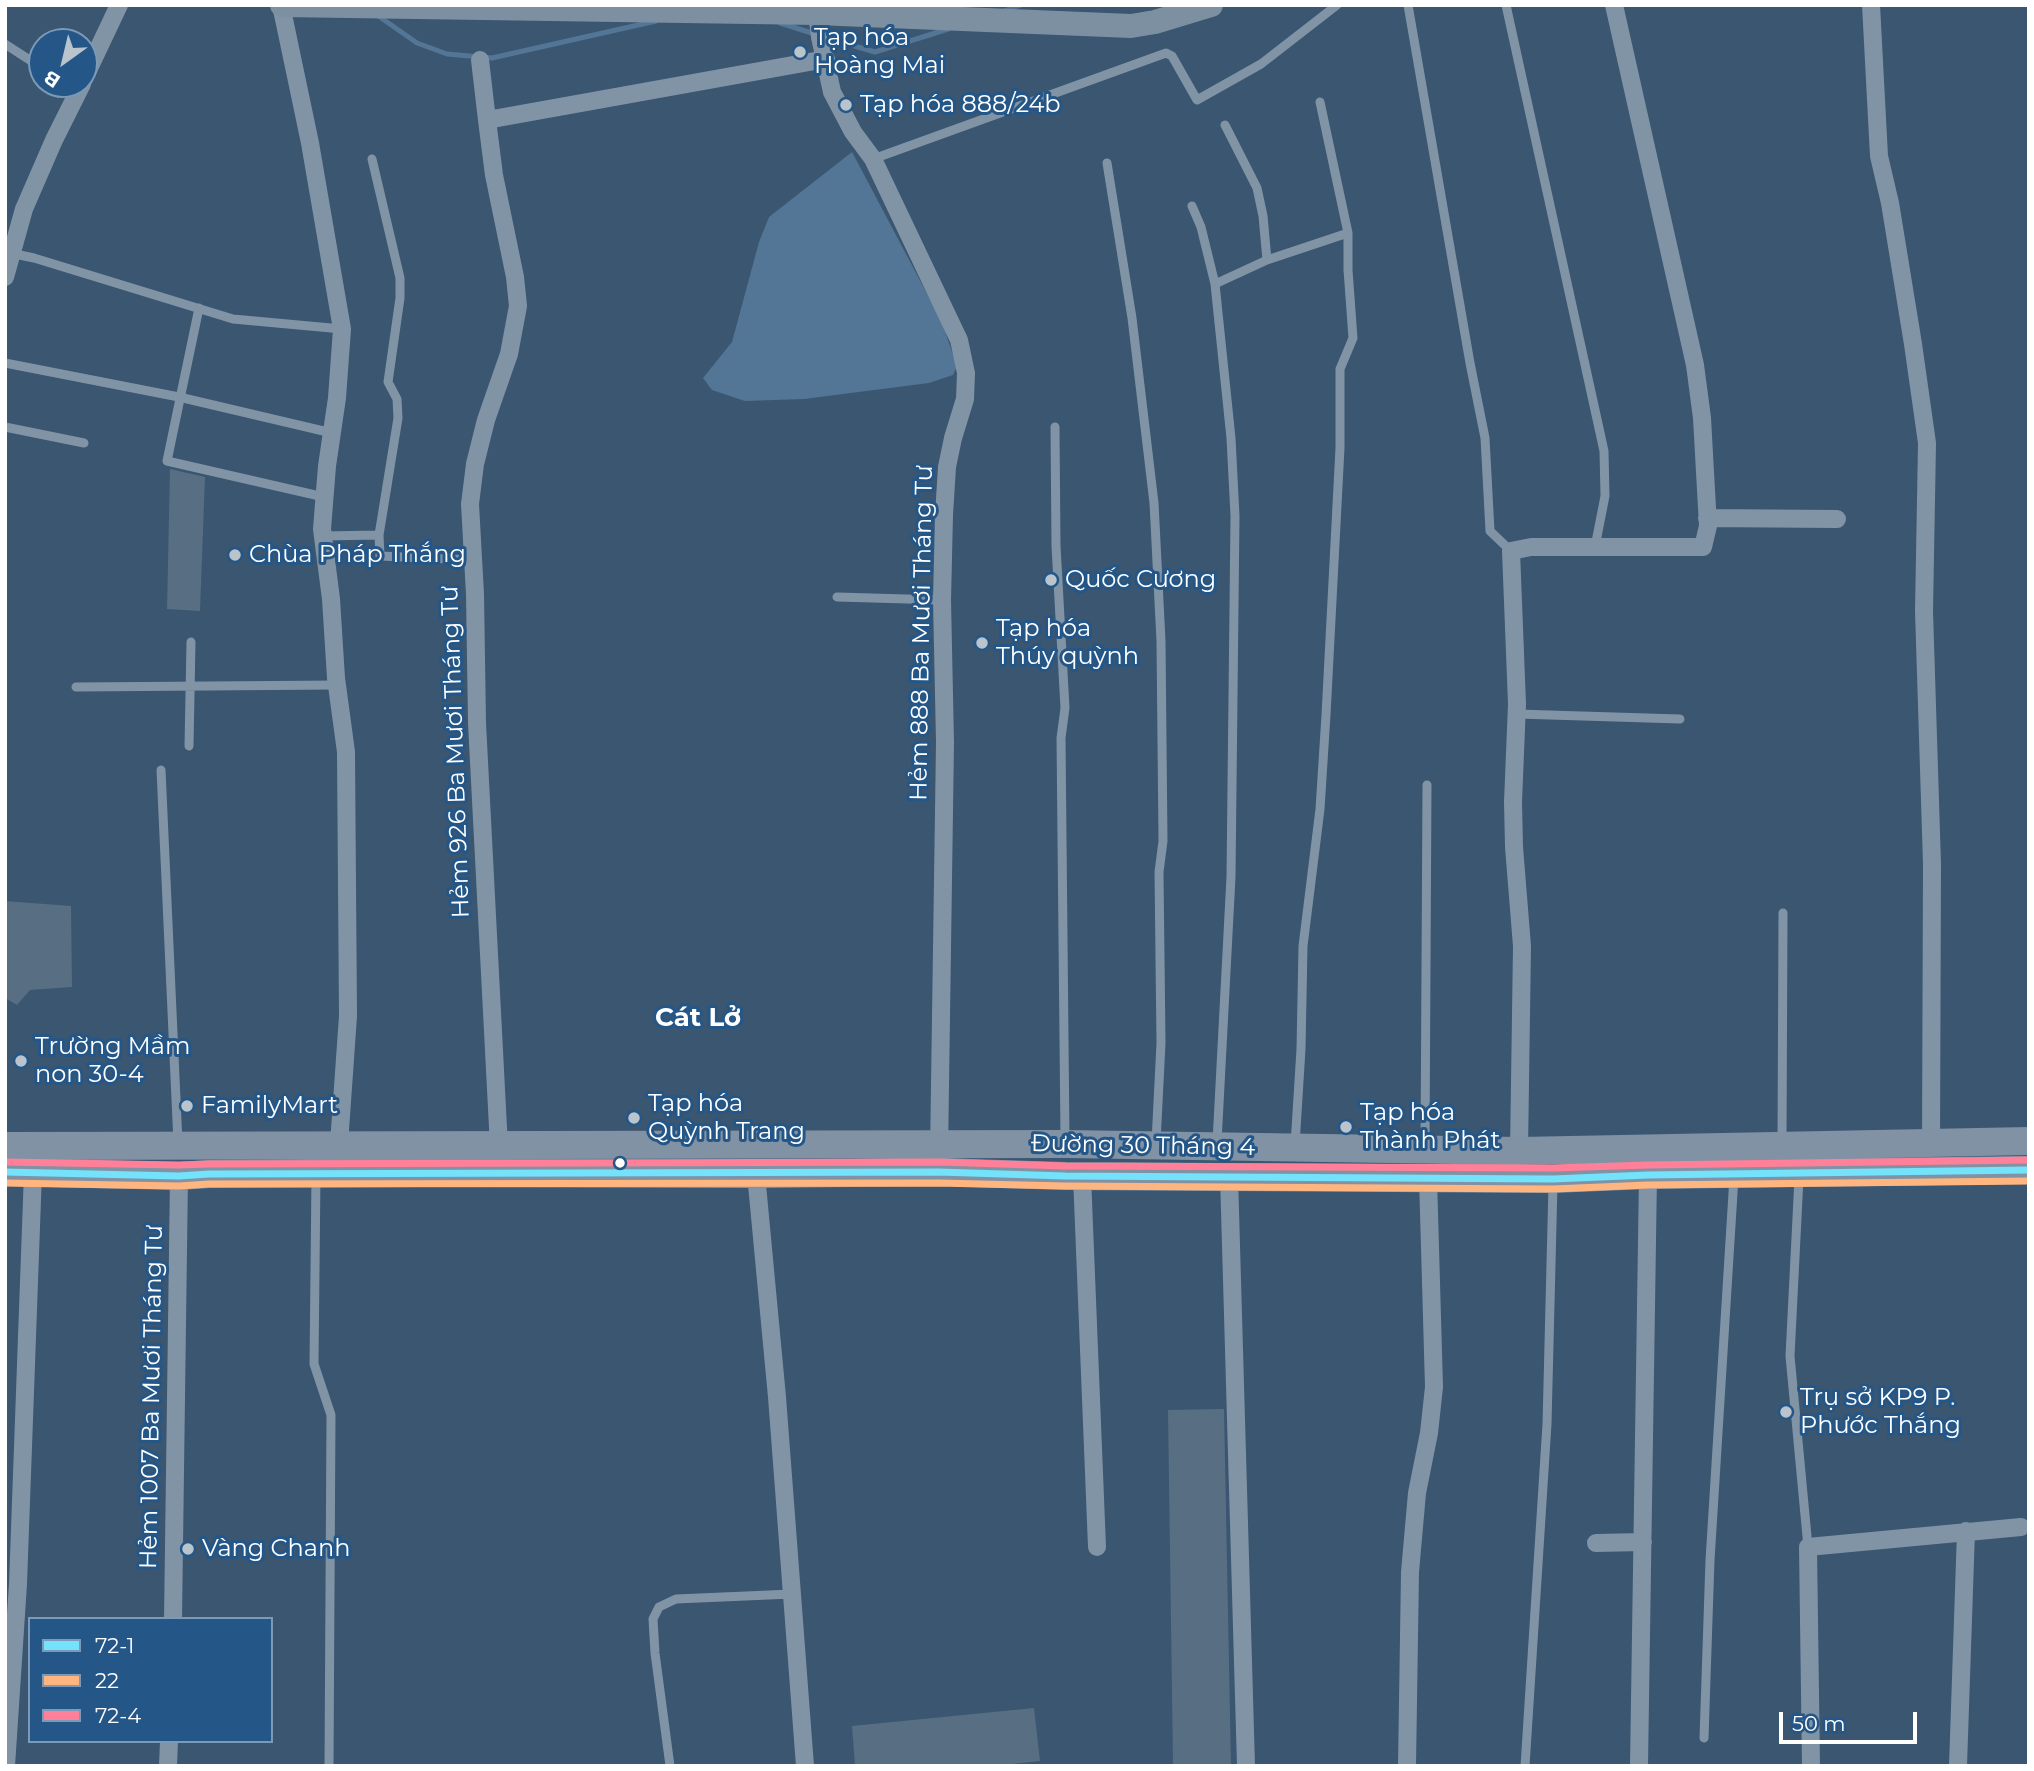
<!DOCTYPE html>
<meta charset="utf-8">
<style>
body{margin:0}
#map{position:relative;width:2034px;height:1771px;overflow:hidden;background:#3a5671;font-family:Montserrat,sans-serif}
canvas{display:block}
.frame{position:absolute;inset:0;border:7px solid #fff;pointer-events:none}
.legend{position:absolute;left:28px;top:1617px;width:245px;height:126px;box-sizing:border-box;background:#245787;border:2px solid #7c9ab7;margin:0;padding:9px 12px;list-style:none;font-size:21px;color:#fff}
.legend li{display:flex;align-items:center;gap:14px;height:35px}
.legend b{width:35px;border:2px solid #7c9ab7}
.north{position:absolute;left:28px;top:28px;width:70px;height:70px;box-sizing:border-box;background:#245787;border:2px solid #7c9ab7;border-radius:50%;rotate:214deg;font-size:19px;font-weight:700;line-height:28px;text-align:center;color:#fff}
.north::after{content:'';display:block;margin:auto;width:24px;height:32px;background:#bac4cd;clip-path:polygon(50% 0,100% 100%,50% 72%,0 100%)}
.scale{position:absolute;left:1779px;top:1712px;width:138px;height:32px;box-sizing:border-box;border:4px solid #fff;border-top:0;padding-left:9px;font-size:21px;line-height:24px;white-space:nowrap;color:#fff;-webkit-text-stroke:5px #245787;paint-order:stroke}
</style>
<div id="map">
<canvas width="2034" height="1771"></canvas>
<div class="frame"></div>
<ul class="legend">
<li><b style="height:9px;background:#73e2fa"></b>72-1</li>
<li><b style="height:9px;background:#ffb580"></b>22</li>
<li><b style="height:9px;background:#ff8098"></b>72-4</li>
</ul>
<div class="north">B</div>
<div class="scale">50 m</div>
</div>
<script>
const g = document.querySelector('canvas').getContext('2d');
g.lineJoin = 'round';
function fillPath(path, color) {
  g.fillStyle = color;
  g.fill(path, 'evenodd');
}
function poly(rows) {
  const path = new Path2D();
  for (const r of rows) {
    path.moveTo(r[0], r[1]);
    for (let i = 2; i < r.length; i += 2) path.lineTo(r[i], r[i + 1]);
  }
  return path;
}
function trace(path, color, width, dash) {
  g.strokeStyle = color;
  g.lineWidth = width;
  g.lineCap = dash ? 'butt' : 'round';
  g.setLineDash(dash || []);
  g.stroke(path);
}
function label(font, color, halo, rows, align = 'center') {
  g.font = font + ' Montserrat,sans-serif';
  g.lineWidth = 6;
  g.setLineDash([]);
  g.textBaseline = 'middle';
  g.strokeStyle = halo;
  g.fillStyle = color;
  for (const [text, x, y, turn = 0] of rows) {
    g.save();
    g.translate(x, y);
    g.rotate((+turn || 0) * Math.PI / 180);
    g.textAlign = isNaN(turn) ? turn : align;
    if (halo) g.strokeText(text, 0, 0);
    g.fillText(text, 0, 0);
    g.restore();
  }
}
fillPath(poly([
 [852,152,941,320,957,366,953,375,929,383,804,399,745,401,712,390,703,378,732,342,759,242,769,217]
]), '#537697');
trace(poly([
 [1004,11,1021,5],
 [377,15,417,43,447,54,492,58,656,21],
 [780,23,815,34],
 [824,37,875,52,948,29]
]), '#537697', 5);
fillPath(poly([
 [170,469,205,477,200,611,167,609],
 [5,901,71,906,72,987,30,990,17,1005,5,998],
 [1224,1409,1231,1766,1173,1766,1168,1410],
 [1034,1708,1040,1761,994,1766,855,1766,852,1726]
]), '#586e83');
trace(poly([
 [1408,5,1470,363,1485,438,1490,531,1511,551],
 [1506,5,1604,451,1605,496,1595,547],
 [5,44,42,68],
 [1225,125,1257,188,1263,216,1267,260],
 [372,159,400,278,400,298,388,382,397,399,398,418,379,535],
 [873,159,1166,53,1172,56,1197,100,1261,64,1337,5],
 [1107,163,1132,318,1154,503,1161,641,1163,841,1159,872,1161,1043,1156,1142],
 [1192,206,1201,227,1215,284,1231,438,1235,516,1231,877,1217,1142],
 [10,253,34,258,233,319,342,329],
 [1215,284,1267,260,1348,233],
 [199,308,167,461,324,497],
 [5,363,179,397,332,433],
 [5,427,84,443],
 [1055,427,1056,546,1065,708,1061,738,1065,1139],
 [323,536,379,535,380,556,472,560],
 [837,597,942,600],
 [76,687,337,685],
 [1517,714,1680,719],
 [189,746,191,642],
 [161,770,178,1143],
 [1782,1141,1783,913],
 [1295,1145,1301,1049,1303,946,1320,809,1326,715,1340,448,1340,369,1353,338,1348,270,1348,233,1320,102],
 [1425,1147,1427,785],
 [316,1175,314,1364,331,1415,329,1766],
 [1799,1178,1790,1356,1808,1547],
 [1704,1738,1710,1560,1734,1177],
 [670,1766,655,1653,653,1619,659,1607,676,1599,792,1594],
 [1525,1766,1547,1424,1553,1184]
]), '#8194a6', 9);
trace(poly([
 [281,5,310,143,342,329,337,398,327,466,322,529,331,599,336,678,346,752,348,1016,339,1144],
 [816,5,820,37,832,92,853,132,873,159,959,340,966,373,965,399,953,438,947,467,944,515,942,600,945,742,939,1154],
 [1871,5,1879,156,1890,203,1913,344,1927,443,1924,611,1932,864,1931,1144],
 [480,60,487,120],
 [84,79,119,5],
 [5,277,24,209,54,140,82,84],
 [1707,518,1837,519],
 [499,1147,477,723,475,594,470,504,475,464,486,420,509,354,518,306,515,277,494,175,487,120,826,59],
 [1519,1151,1522,946,1514,847,1513,802,1517,704,1511,551,1531,547,1703,547,1708,526,1702,418,1695,365,1614,5],
 [756,1174,777,1397,805,1766],
 [1082,1176,1097,1547],
 [1229,1176,1246,1766],
 [1596,1543,1643,1542],
 [173,1619,179,1176],
 [6,1766,18,1584,33,1172],
 [168,1766,169,1741],
 [1407,1766,1410,1572,1417,1493,1429,1433,1434,1387,1428,1178],
 [1639,1766,1648,1175],
 [1811,1766,1808,1547,2021,1527],
 [1958,1766,1966,1531]
]), '#8194a6', 18);
trace(poly([
 [282,5,817,13,1131,26,1155,22,1211,5]
]), '#7c90a2', 24);
trace(poly([
 [5,1146,1065,1144,1519,1151,2029,1141],
 [5,1172,179,1176,209,1174,417,1173,756,1174,939,1172,1065,1176,1553,1179,1648,1175,2029,1170]
]), '#8092a4', 28);
trace(poly([
 [5,1172,179,1176,209,1174,939,1172,1065,1176,1553,1179,1648,1175,2029,1170]
]), '#73e2fa', 7);
trace(poly([
 [5,1183,179,1186,209,1184,939,1183,1065,1186,1553,1189,1648,1185,2029,1181]
]), '#ffb580', 7);
trace(poly([
 [5,1162,179,1165,209,1164,939,1162,1065,1166,1553,1168,1648,1165,2029,1160]
]), '#ff8098', 7);
for (const [x, y, r, color] of [
 [800,52,7,"#bac4cd"],
 [846,105,7,"#bac4cd"],
 [235,555,7,"#bac4cd"],
 [1051,580,7,"#bac4cd"],
 [982,643,7,"#bac4cd"],
 [21,1061,7,"#bac4cd"],
 [187,1106,7,"#bac4cd"],
 [634,1118,7,"#bac4cd"],
 [1346,1127,7,"#bac4cd"],
 [620,1163,6,"#fff"],
 [1786,1412,7,"#bac4cd"],
 [188,1549,7,"#bac4cd"]
]) {
  const dot = new Path2D();
  dot.arc(x, y, r, 0, 2 * Math.PI);
  g.fillStyle = color;
  g.fill(dot);
  trace(dot, '#245787', 2.5);
}
label('24px', '#fff', '#245787', [
 ["Tạp hóa",814,38],
 ["Hoàng Mai",814,66],
 ["Tạp hóa 888/24b",860,105],
 ["Chùa Pháp Thắng",249,555],
 ["Quốc Cương",1065,580],
 ["Tạp hóa",996,629],
 ["Thúy quỳnh",996,657],
 ["Trường Mầm",35,1047],
 ["non 30-4",35,1075],
 ["Tạp hóa",648,1104],
 ["Quỳnh Trang",648,1132],
 ["FamilyMart",201,1106],
 ["Tạp hóa",1360,1113],
 ["Thành Phát",1360,1141],
 ["Trụ sở KP9 P.",1800,1398],
 ["Phước Thắng",1800,1426],
 ["Vàng Chanh",202,1549]
], 'left');
label('24px', '#fff', '#245787', [
 ["Hẻm 888 Ba Mươi Tháng Tư",922,633,-89],
 ["Hẻm 926 Ba Mươi Tháng Tư",456,752,-92],
 ["Đường 30 Tháng 4",1143,1146,1],
 ["Hẻm 1007 Ba Mươi Tháng Tư",152,1397,-89]
]);
label('bold 26px', '#fff', '#245787', [
 ["Cát Lở",698,1018]
]);
</script>
